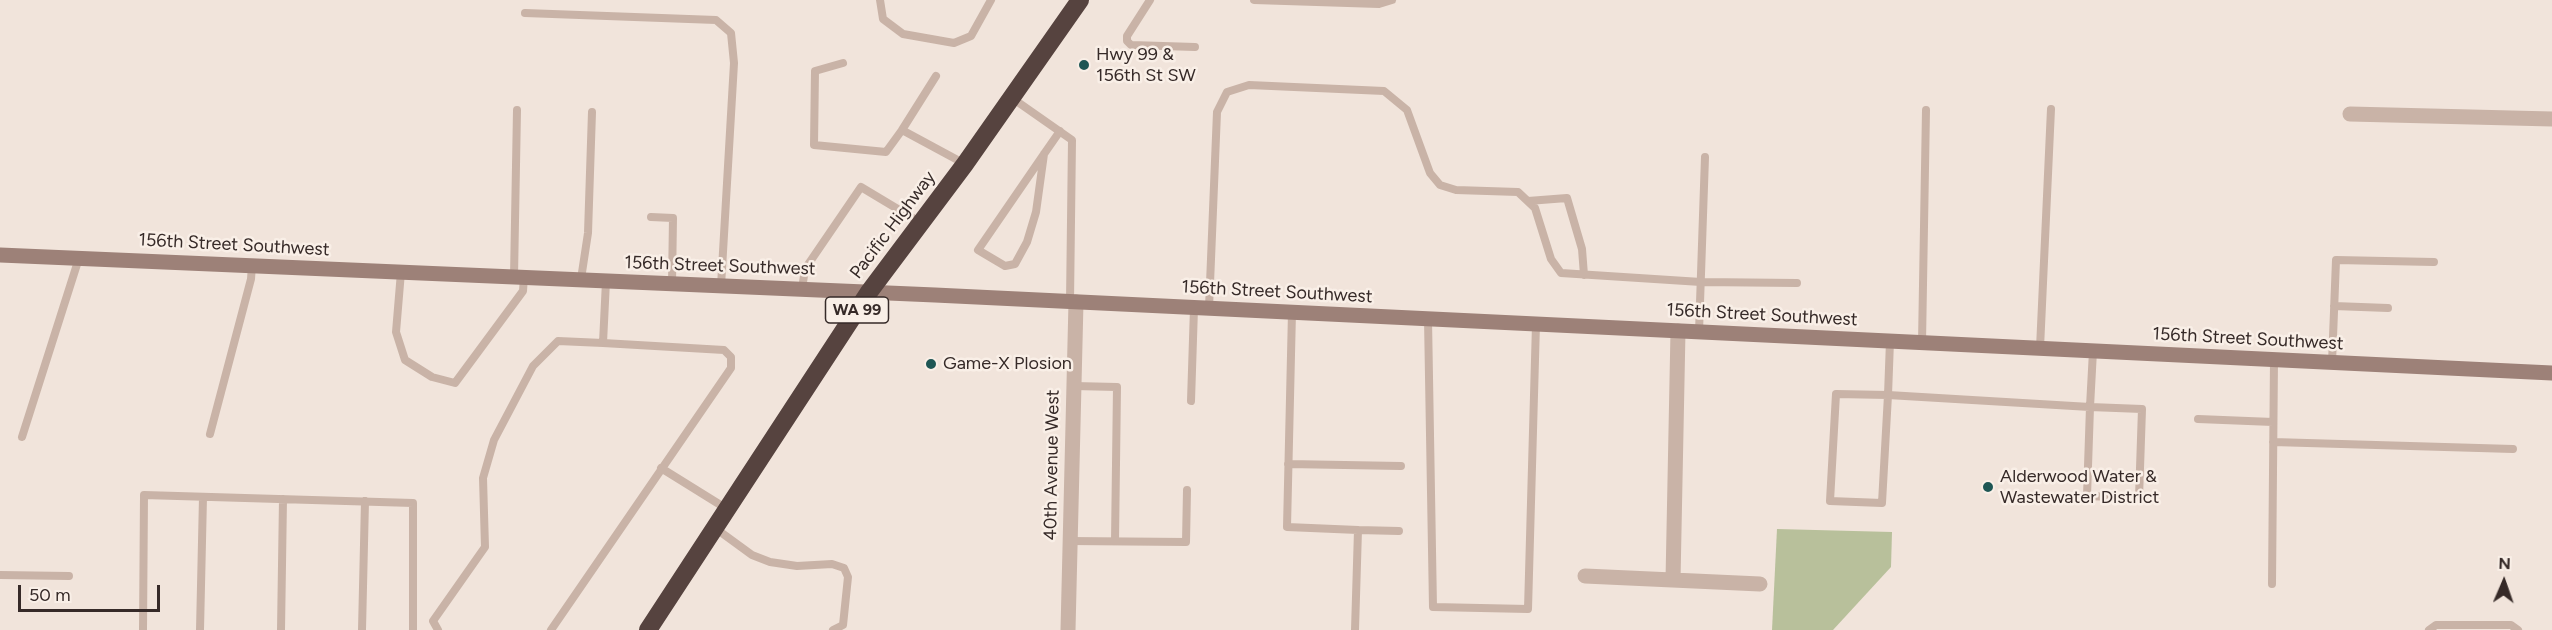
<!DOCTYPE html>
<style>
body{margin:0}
#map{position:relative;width:2552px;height:630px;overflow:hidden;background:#f1e4db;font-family:Figtree,sans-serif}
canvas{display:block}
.north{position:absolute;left:2474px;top:552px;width:60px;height:60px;-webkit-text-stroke:4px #f9efe7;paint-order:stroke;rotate:2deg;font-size:16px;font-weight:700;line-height:24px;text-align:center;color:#362a28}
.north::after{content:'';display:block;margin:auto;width:21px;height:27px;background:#362a28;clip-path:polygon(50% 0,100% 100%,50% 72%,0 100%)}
.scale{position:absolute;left:18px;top:585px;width:142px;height:27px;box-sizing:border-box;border:3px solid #362a28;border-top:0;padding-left:8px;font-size:18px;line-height:21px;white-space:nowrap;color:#362a28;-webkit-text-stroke:4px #f9efe7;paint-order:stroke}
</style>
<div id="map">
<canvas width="2552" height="630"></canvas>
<div class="north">N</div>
<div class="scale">50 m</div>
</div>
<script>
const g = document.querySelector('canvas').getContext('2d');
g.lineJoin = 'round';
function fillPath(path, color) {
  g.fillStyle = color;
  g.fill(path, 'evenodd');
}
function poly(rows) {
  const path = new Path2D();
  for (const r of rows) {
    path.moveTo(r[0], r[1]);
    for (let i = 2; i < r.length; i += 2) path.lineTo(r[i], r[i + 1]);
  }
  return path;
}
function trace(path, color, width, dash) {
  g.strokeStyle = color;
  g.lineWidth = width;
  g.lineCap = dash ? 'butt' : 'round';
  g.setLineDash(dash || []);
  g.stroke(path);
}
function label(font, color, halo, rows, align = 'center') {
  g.font = font + ' Figtree,sans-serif';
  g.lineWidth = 5;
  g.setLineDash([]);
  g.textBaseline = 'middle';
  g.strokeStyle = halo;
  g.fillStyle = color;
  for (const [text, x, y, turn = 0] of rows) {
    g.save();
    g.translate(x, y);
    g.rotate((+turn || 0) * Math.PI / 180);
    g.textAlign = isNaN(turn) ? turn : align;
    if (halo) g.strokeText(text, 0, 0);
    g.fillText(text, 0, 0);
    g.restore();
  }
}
fillPath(poly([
 [1777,529,1892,532,1891,567,1833,630,1772,630]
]), '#b8c09b');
trace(poly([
 [880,0,883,19,903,34,954,43,971,36,991,0],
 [1150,0,1127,36,1127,41,1131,45,1195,47],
 [1254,0,1379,4,1392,0],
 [525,13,716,20,731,33,734,63,721,286],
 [843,63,815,71,814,145,886,152,902,130,965,164],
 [1012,98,1072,140,1070,302],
 [902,130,936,76],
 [1044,154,1036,212,1027,242,1015,264,1005,266,978,250,1044,154,1060,131],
 [1528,201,1567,198,1582,249,1584,275],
 [651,217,673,218,672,283],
 [401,272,396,332,405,360,432,377,455,383,523,291,524,277],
 [514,277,517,110],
 [581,279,588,233,592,112],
 [802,289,805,269,861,187,921,223],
 [2334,306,2388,308],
 [1209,308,1217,112,1227,92,1249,85,1384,91,1407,110,1430,173,1440,185,1456,190,1518,192,1535,208,1551,259,1561,273,1701,282,1797,283],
 [1292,312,1287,527,1358,530,1355,630],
 [1428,319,1433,607,1528,609,1536,324],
 [1699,332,1705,157],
 [1890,341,1888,395,1882,503,1830,501,1836,394,1888,395,2090,407,2142,409,2139,498,2087,496,2090,407,2093,351],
 [1922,343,1926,110],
 [2040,348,2051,109],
 [2332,363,2336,260,2434,262],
 [1074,386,1117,387,1115,541],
 [1191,401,1194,308],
 [2198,419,2273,422],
 [210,434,251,279,252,265],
 [22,437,79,258],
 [2273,442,2513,449],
 [1288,464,1401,466],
 [661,468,727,509],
 [715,528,752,555,770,562,797,566,832,564,844,568,848,577,843,625,833,630],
 [1358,530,1399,531],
 [1070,541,1186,542,1187,490],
 [0,575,69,576],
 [2272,584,2274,360],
 [143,630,144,495,413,503,413,630],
 [200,630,203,497],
 [281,630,283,499],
 [362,630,365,501],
 [438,630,433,621,485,547,483,478,494,440,533,366,558,341,603,343,606,281],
 [551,630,731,368,731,357,724,350,603,343],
 [2429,630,2436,625,2511,625,2518,630]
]), '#c9b3a7', 8);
trace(poly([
 [2350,114,2552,119],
 [1585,576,1760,584],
 [1673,580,1678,331],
 [1068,630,1076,302]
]), '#c9b3a7', 15);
trace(poly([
 [0,255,935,295,2552,373]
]), '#9d8178', 15);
trace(poly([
 [648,630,869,292,965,164,1080,0]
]), '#56433f', 18);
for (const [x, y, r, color] of [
 [1084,65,6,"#1e5654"],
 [931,364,6,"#1e5654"],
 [1988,487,6,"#1e5654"]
]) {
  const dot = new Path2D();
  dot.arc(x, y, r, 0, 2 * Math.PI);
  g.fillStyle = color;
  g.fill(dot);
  trace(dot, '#f9efe7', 2);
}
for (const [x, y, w] of [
 [857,310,63]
]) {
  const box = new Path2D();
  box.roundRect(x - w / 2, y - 13, w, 26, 4.5);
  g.fillStyle = '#f9efe7';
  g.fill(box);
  trace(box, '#362a28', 1.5);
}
label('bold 16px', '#362a28', null, [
 ["WA 99",857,310]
]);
label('18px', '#362a28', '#f9efe7', [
 ["Hwy 99 &",1096,55],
 ["156th St SW",1096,76],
 ["Game-X Plosion",943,364],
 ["Alderwood Water &",2000,477],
 ["Wastewater District",2000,498]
], 'left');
label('18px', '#362a28', '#f9efe7', [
 ["Pacific Highway",893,225,-53],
 ["156th Street Southwest",234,245,3],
 ["156th Street Southwest",720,266,2],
 ["156th Street Southwest",1277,292,3],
 ["156th Street Southwest",1762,315,3],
 ["156th Street Southwest",2248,339,3],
 ["40th Avenue West",1052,465,-89]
]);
</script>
